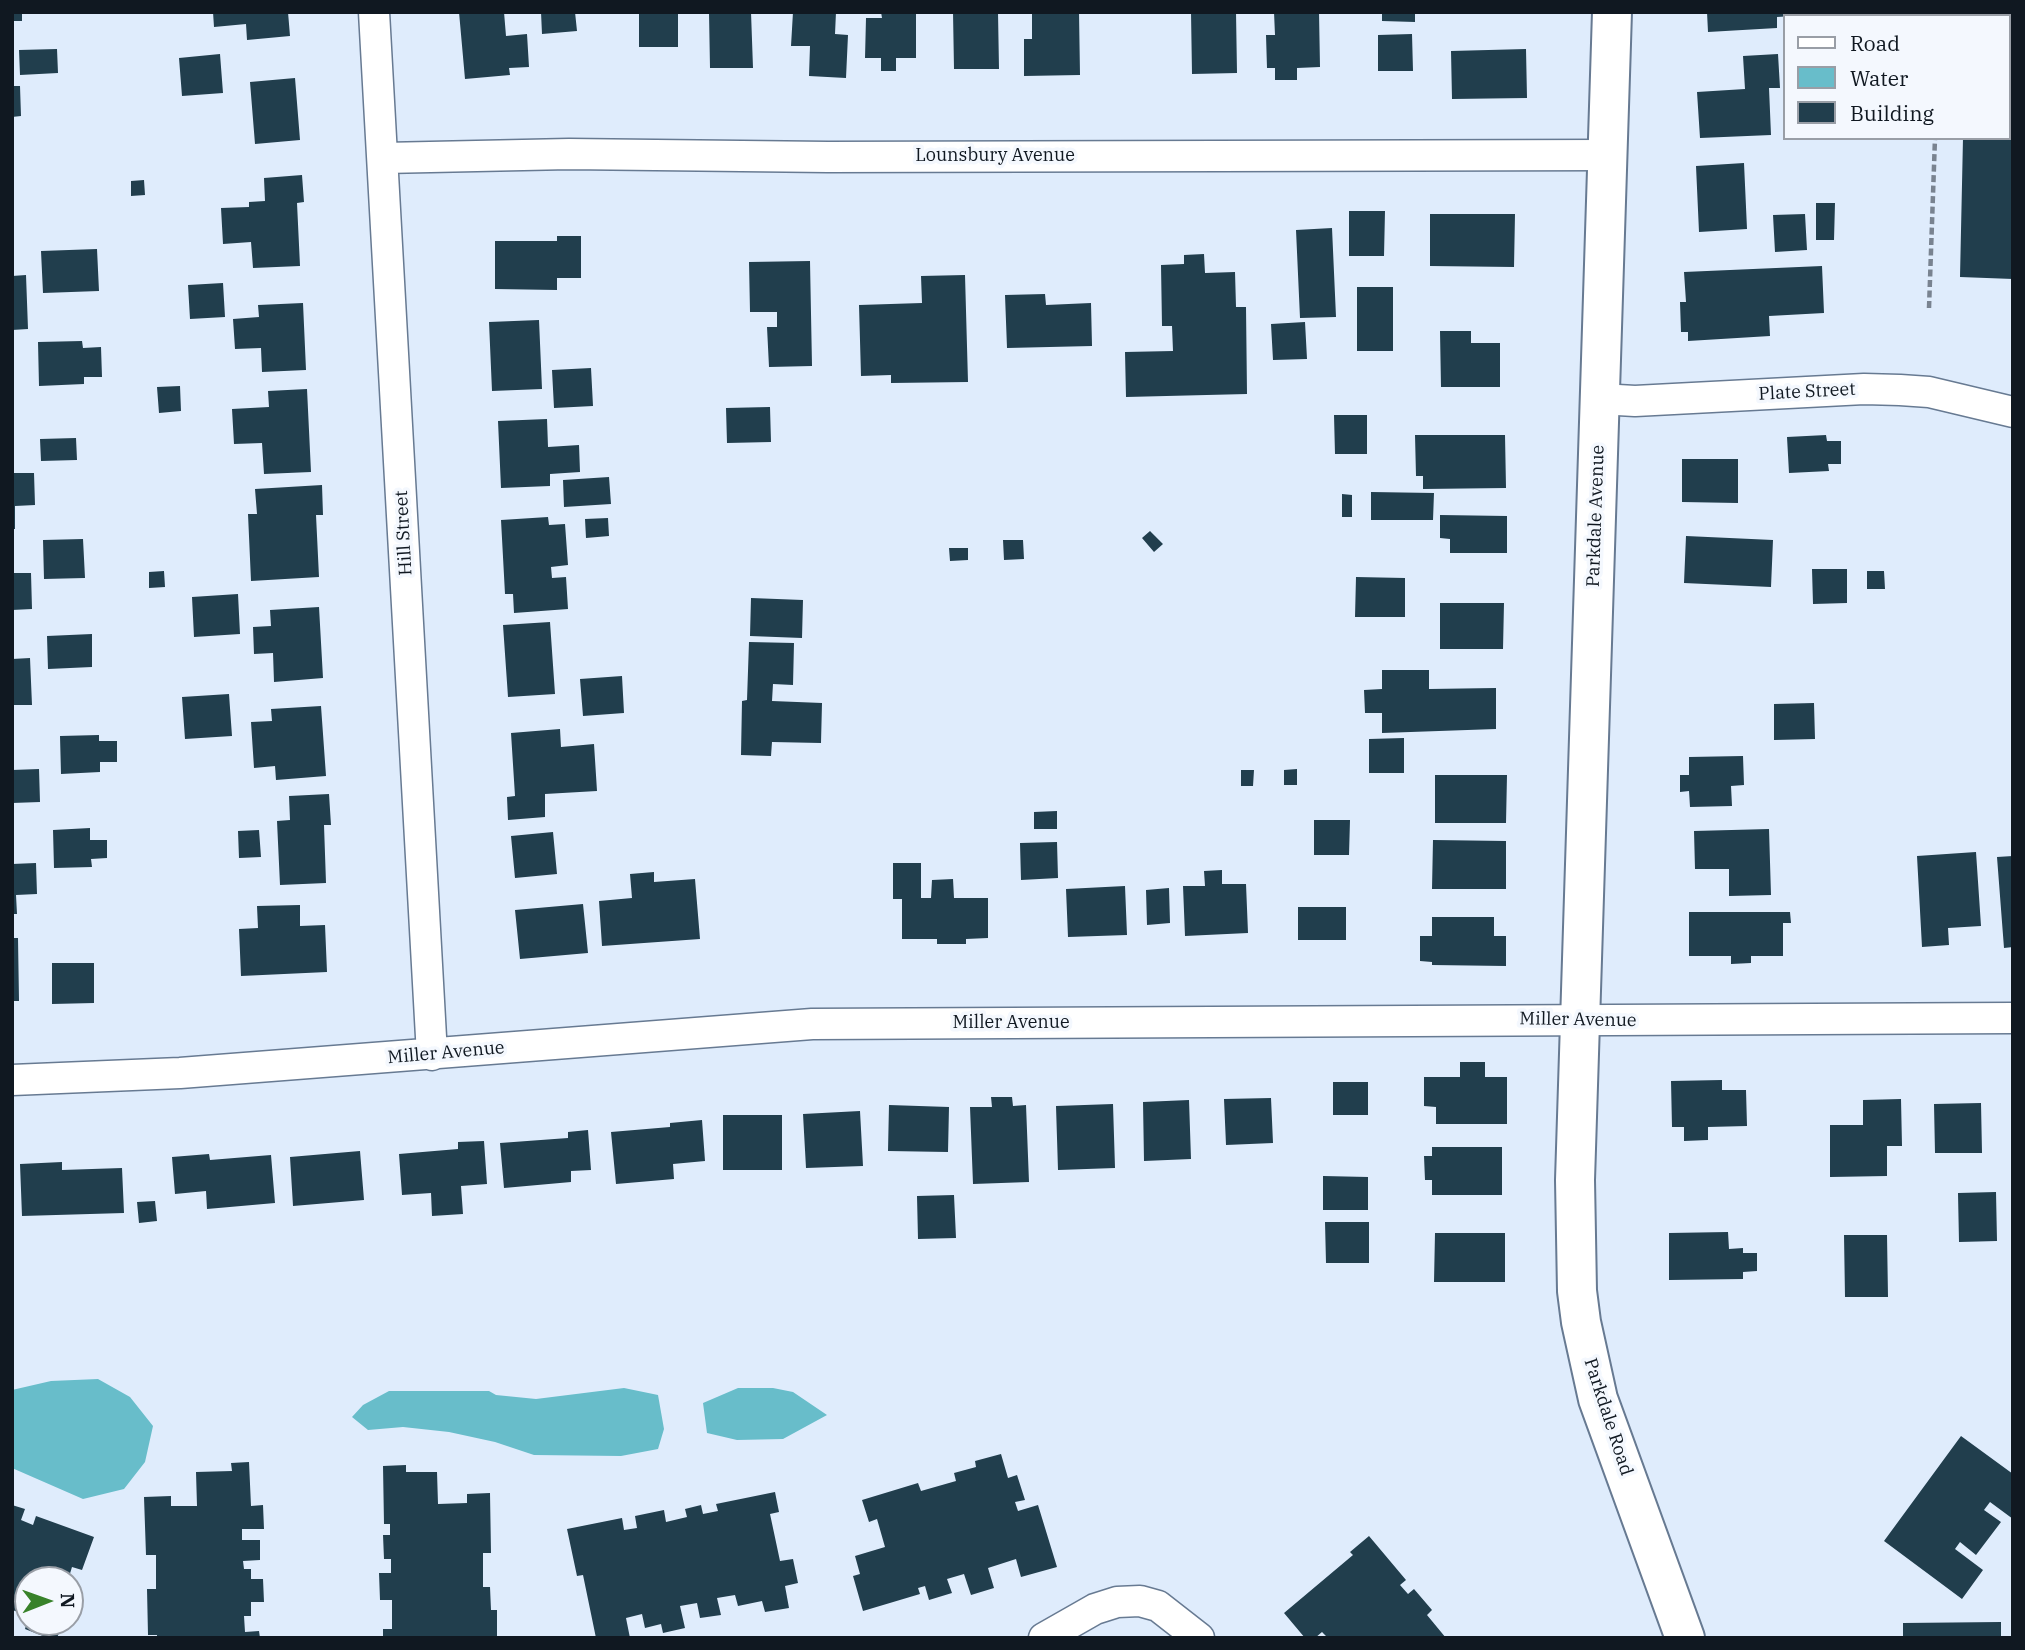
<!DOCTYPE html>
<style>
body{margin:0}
#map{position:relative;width:2025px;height:1650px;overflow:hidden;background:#dfecfc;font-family:"IBM Plex Serif",serif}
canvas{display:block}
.frame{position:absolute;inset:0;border:14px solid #101821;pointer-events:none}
.legend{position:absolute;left:1783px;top:14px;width:228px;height:126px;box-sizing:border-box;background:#f4f8fe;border:2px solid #999ea6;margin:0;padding:9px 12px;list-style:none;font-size:21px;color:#101821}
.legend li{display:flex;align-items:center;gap:14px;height:35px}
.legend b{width:35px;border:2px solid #999ea6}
.north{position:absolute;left:14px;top:1566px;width:70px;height:70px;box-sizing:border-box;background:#f4f8fe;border:2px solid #999ea6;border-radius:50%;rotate:89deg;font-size:19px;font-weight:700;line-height:28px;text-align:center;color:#101821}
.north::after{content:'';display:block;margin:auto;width:24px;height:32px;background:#38822a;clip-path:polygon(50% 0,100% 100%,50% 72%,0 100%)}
</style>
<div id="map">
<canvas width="2025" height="1650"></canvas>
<div class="frame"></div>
<ul class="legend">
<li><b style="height:9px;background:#fff"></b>Road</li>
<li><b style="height:19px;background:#68bdca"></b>Water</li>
<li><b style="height:19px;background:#213e4d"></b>Building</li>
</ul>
<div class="north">N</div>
</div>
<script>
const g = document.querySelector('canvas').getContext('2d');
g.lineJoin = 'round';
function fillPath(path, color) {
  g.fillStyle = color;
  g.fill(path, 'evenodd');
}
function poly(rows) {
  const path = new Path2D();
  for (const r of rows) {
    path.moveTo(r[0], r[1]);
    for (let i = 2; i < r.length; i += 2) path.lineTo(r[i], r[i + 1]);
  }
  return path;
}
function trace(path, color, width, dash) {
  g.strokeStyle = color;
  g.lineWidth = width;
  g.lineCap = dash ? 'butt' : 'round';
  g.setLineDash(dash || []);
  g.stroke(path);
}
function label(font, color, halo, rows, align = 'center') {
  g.font = font + ' "IBM Plex Serif",serif';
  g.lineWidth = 7;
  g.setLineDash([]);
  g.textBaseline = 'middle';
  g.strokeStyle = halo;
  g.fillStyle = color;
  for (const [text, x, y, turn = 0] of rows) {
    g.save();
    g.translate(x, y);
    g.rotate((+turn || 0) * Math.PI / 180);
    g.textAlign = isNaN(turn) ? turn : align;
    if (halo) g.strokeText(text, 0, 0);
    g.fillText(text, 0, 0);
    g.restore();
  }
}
fillPath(poly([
 [98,1379,130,1397,153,1426,145,1462,124,1489,83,1499,12,1468,12,1390,51,1381],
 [624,1388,658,1395,664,1429,658,1449,621,1456,534,1455,495,1442,449,1432,403,1427,368,1430,352,1417,363,1405,389,1391,489,1391,496,1395,536,1399],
 [738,1388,773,1388,793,1392,827,1415,783,1439,737,1440,707,1433,703,1403]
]), '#68bdca');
fillPath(poly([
 [12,12,22,12,22,21,12,21],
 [213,12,288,12,290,36,247,40,246,24,214,27],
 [459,12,504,12,506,36,527,34,529,67,509,68,510,75,465,79],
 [541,12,575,12,577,31,542,34],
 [639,12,678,12,678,47,639,47],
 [709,12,751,12,753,68,710,68],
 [793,12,836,12,835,34,848,35,846,78,809,76,810,46,791,46],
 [881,12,916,12,916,58,896,58,896,71,881,71,881,58,865,58,866,18,882,18],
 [953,12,998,12,999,69,954,69],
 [1032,12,1079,12,1080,75,1024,76,1024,39,1032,39],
 [1191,12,1236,12,1237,73,1192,74],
 [1274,12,1319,12,1320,67,1297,68,1297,80,1275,80,1275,68,1267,68,1266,35,1275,35],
 [1382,12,1415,12,1415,22,1382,21],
 [1707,12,1793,12,1794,16,1777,17,1777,28,1708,32],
 [1412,34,1413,71,1378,71,1378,35],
 [2009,37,2013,37,2013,279,1960,277,1963,138,2009,138],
 [57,49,58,73,20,75,19,50],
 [1526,49,1527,98,1452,99,1451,51],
 [220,54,223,93,182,96,179,58],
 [1778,54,1780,88,1769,88,1771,135,1700,138,1697,92,1745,89,1743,56],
 [295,78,300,140,255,144,250,82],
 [12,86,20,86,21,116,12,117],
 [1744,163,1747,229,1699,232,1696,166],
 [302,175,304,202,297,203,300,266,253,268,251,242,223,244,221,208,249,207,249,202,265,201,264,178],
 [144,180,145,195,131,196,131,181],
 [1816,203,1835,203,1834,240,1816,240],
 [1349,211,1385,211,1384,256,1349,256],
 [1430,214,1515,214,1514,267,1430,266],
 [1805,214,1807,250,1775,252,1773,215],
 [1332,228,1336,317,1300,318,1296,230],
 [557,236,581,236,581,278,557,278,557,290,495,289,495,241,557,241],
 [97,249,99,291,43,293,41,251],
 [1204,254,1205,273,1235,272,1236,307,1246,307,1247,394,1126,397,1125,352,1173,351,1172,326,1162,326,1161,265,1184,264,1184,255],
 [810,261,812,366,769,367,767,327,777,327,777,312,750,312,749,262],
 [1822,266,1824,313,1769,316,1770,336,1688,341,1688,332,1681,332,1680,302,1686,302,1684,272],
 [26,275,28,329,12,330,12,276],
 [965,275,968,382,891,383,891,375,861,376,859,305,922,303,921,276],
 [223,283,225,317,190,319,188,285],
 [1357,287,1393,287,1393,351,1357,351],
 [1045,294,1046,305,1091,303,1092,346,1007,348,1005,295],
 [303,303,306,370,262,372,261,348,235,349,233,319,259,317,258,305],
 [539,320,542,389,492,391,489,322],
 [1305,322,1307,359,1273,360,1271,324],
 [1440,331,1471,331,1471,343,1500,343,1500,387,1441,387],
 [82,341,83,348,101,347,102,377,84,377,84,384,39,386,38,342],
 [591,368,593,406,554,408,552,370],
 [180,386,181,411,159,413,157,387],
 [307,389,311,472,264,474,262,443,234,444,232,409,269,407,268,391],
 [770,407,771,442,727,443,726,408],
 [1334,415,1367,415,1367,454,1335,454],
 [547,419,548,447,579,445,580,472,550,474,550,486,501,488,498,421],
 [1415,435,1505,435,1506,488,1423,489,1423,476,1416,476],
 [1826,435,1827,441,1841,441,1841,464,1828,464,1829,471,1789,473,1787,437],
 [76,438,77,460,41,461,40,439],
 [1682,459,1738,459,1738,503,1682,502],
 [12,473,34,473,35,505,15,506,15,529,12,529],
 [609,477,611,504,564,507,563,480],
 [322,485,323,515,316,515,319,577,251,581,248,514,257,514,255,489],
 [1371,492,1434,493,1433,520,1371,520],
 [1342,494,1352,495,1352,517,1342,517],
 [1440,515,1507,516,1507,553,1450,553,1450,539,1440,538],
 [548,517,549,525,565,524,568,565,551,567,552,578,566,577,568,609,514,613,513,594,505,594,501,520],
 [608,518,609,536,586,538,585,519],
 [1150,531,1163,544,1154,552,1142,538],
 [1686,536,1773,540,1771,587,1684,583],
 [83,539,85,578,44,579,43,540],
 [1003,540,1023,540,1024,559,1004,560],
 [949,548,968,548,968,560,950,561],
 [1812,569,1847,569,1847,603,1813,604],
 [164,571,165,587,149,588,149,572],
 [1867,571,1884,571,1885,589,1867,589],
 [12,573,31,573,32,609,12,610],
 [1356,577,1405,578,1405,617,1355,617],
 [238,594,240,634,194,637,192,597],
 [751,598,803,600,802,638,750,636],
 [1440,603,1504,603,1503,649,1440,649],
 [319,607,323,678,274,682,273,653,254,654,253,627,271,626,270,610],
 [550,622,555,694,508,697,503,625],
 [92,634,92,667,48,669,47,636],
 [749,642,794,643,793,685,773,684,772,701,822,703,821,743,772,742,771,756,741,755,742,701,747,700],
 [30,658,32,705,12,705,12,659],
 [1382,670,1429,670,1429,689,1496,688,1496,729,1382,733,1382,713,1365,713,1364,690,1382,689],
 [622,676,624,713,583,716,580,679],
 [229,694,232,736,185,739,182,697],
 [1814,703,1815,739,1774,740,1774,704],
 [321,706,326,776,276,780,275,766,254,768,251,722,272,721,271,709],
 [560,729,561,747,594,744,597,791,545,794,545,817,508,820,507,797,515,796,511,733],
 [99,735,99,741,117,741,117,762,100,762,100,772,61,774,60,736],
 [1404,738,1404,773,1369,773,1369,739],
 [1743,756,1744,785,1731,786,1732,806,1690,807,1689,791,1680,792,1680,775,1689,775,1689,757],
 [39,769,40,802,12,803,12,770],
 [1297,769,1297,785,1284,785,1284,770],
 [1241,770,1254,770,1253,786,1241,786],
 [1435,775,1507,775,1506,823,1435,823],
 [329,794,331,825,324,825,326,883,280,885,277,821,290,820,289,796],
 [1057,811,1057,829,1034,829,1034,812],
 [1314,820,1350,820,1349,855,1314,855],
 [90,828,90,840,107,840,107,858,91,859,92,867,54,868,53,830],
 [1769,829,1771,895,1729,896,1729,869,1695,869,1694,831],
 [259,830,261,857,239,858,238,831],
 [553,832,557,874,515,878,511,836],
 [1433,840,1506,841,1506,889,1432,889],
 [1057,842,1058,878,1021,880,1020,843],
 [1976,852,1981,926,1948,928,1949,945,1922,947,1917,856],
 [2013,856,2013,947,2004,948,1997,857],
 [36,863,37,894,16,895,17,914,12,914,12,864],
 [893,863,921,863,921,898,931,898,932,880,953,879,954,898,988,898,988,938,966,939,966,944,937,944,937,939,902,939,902,899,893,899],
 [1222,870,1222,884,1246,884,1248,933,1185,936,1183,886,1205,886,1204,871],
 [654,872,654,882,695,879,700,939,602,946,599,901,632,898,630,874],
 [1125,886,1127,935,1068,937,1066,889],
 [1169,888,1170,923,1147,925,1146,890],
 [583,904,588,953,520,959,515,910],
 [300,905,300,926,325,925,327,972,241,976,239,929,258,928,257,906],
 [1298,907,1346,907,1346,940,1298,940],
 [1689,912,1790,912,1791,923,1783,923,1783,956,1751,956,1751,963,1731,964,1731,956,1689,956],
 [1432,917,1494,917,1494,936,1506,936,1506,966,1432,965,1432,962,1420,961,1420,936,1432,936],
 [12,938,18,938,19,1001,12,1001],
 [52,963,94,963,94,1003,52,1004],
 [1460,1062,1485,1062,1485,1077,1507,1077,1507,1124,1436,1124,1436,1107,1424,1106,1424,1077,1460,1077],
 [1722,1080,1722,1090,1746,1090,1747,1126,1708,1127,1708,1140,1684,1141,1684,1127,1672,1127,1671,1081],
 [1333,1082,1368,1082,1368,1115,1333,1115],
 [991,1097,1012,1097,1013,1106,1026,1105,1029,1182,973,1184,970,1107,992,1107],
 [1271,1098,1273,1143,1226,1145,1224,1099],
 [1901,1099,1902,1146,1887,1146,1887,1176,1830,1177,1830,1125,1863,1125,1863,1100],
 [1189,1100,1191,1159,1144,1161,1143,1102],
 [1981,1103,1982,1153,1935,1153,1934,1104],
 [1113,1104,1115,1168,1058,1170,1056,1106],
 [889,1105,949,1107,948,1152,888,1151],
 [860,1111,863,1166,806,1168,803,1114],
 [723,1115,782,1115,782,1170,723,1170],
 [702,1120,705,1161,673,1164,674,1179,616,1184,611,1132,670,1127,670,1123],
 [588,1130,591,1170,571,1171,571,1182,504,1188,500,1143,568,1138,568,1132],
 [484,1141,487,1184,461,1186,463,1214,432,1216,431,1193,402,1195,399,1154,458,1149,458,1142],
 [1432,1147,1502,1147,1502,1195,1432,1195,1432,1180,1425,1180,1424,1156,1432,1156],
 [360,1151,364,1200,293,1206,290,1157],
 [209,1154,210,1160,271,1155,275,1203,207,1209,206,1191,175,1194,172,1157],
 [62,1162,62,1170,122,1168,124,1213,22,1216,20,1164],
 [1323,1176,1368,1177,1368,1210,1323,1210],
 [1996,1192,1997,1241,1959,1242,1958,1193],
 [954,1195,956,1238,918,1239,917,1196],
 [155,1201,157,1221,139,1223,137,1202],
 [1325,1222,1369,1222,1369,1263,1326,1263],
 [1728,1232,1729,1249,1743,1248,1743,1253,1757,1253,1757,1271,1743,1272,1743,1279,1669,1280,1669,1233],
 [1435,1233,1505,1233,1505,1282,1434,1282],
 [1844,1235,1887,1235,1888,1297,1845,1297],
 [1961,1436,2013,1474,2013,1519,1990,1502,1984,1510,2001,1522,1976,1555,1960,1542,1955,1549,1983,1570,1962,1599,1884,1541],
 [1001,1454,1008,1478,1017,1475,1025,1500,1015,1502,1018,1511,1038,1505,1057,1567,1021,1577,1016,1559,988,1568,994,1588,971,1595,964,1574,947,1579,952,1593,929,1600,925,1586,918,1588,920,1594,863,1611,853,1576,860,1574,855,1556,885,1547,877,1519,869,1522,862,1500,918,1483,921,1491,956,1481,954,1473,976,1467,975,1461],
 [249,1462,251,1506,263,1505,264,1529,242,1529,242,1540,260,1540,260,1560,243,1561,244,1569,251,1569,251,1579,263,1579,264,1602,251,1602,251,1616,244,1616,245,1632,259,1631,260,1638,157,1638,157,1635,148,1635,147,1589,156,1589,156,1555,146,1555,144,1497,171,1496,171,1506,197,1506,196,1472,232,1471,231,1463],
 [406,1465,406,1472,437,1472,438,1504,467,1503,467,1494,490,1493,491,1553,483,1553,483,1587,490,1587,491,1610,497,1610,497,1638,383,1638,383,1629,392,1629,392,1600,380,1600,379,1573,391,1573,391,1559,384,1559,383,1535,390,1535,390,1524,384,1524,383,1466],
 [775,1492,779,1512,770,1514,780,1561,793,1559,798,1583,785,1586,789,1608,765,1612,762,1601,738,1606,735,1595,717,1598,721,1615,700,1618,697,1603,680,1606,685,1628,663,1633,661,1624,645,1628,642,1614,626,1618,630,1638,596,1638,583,1575,577,1576,567,1529,622,1518,624,1530,637,1528,635,1516,664,1510,666,1522,687,1517,685,1509,701,1505,703,1514,718,1511,716,1504],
 [12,1505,25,1509,21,1520,33,1525,36,1516,94,1537,82,1570,72,1567,68,1580,28,1580,28,1615,12,1610],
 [1369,1536,1406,1580,1400,1585,1408,1594,1414,1589,1432,1610,1427,1615,1446,1638,1328,1638,1322,1632,1315,1638,1305,1638,1284,1613,1353,1555,1350,1552],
 [27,1622,63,1622,57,1638,48,1638,25,1629],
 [2001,1622,2001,1638,1903,1638,1903,1623]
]), '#213e4d');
const street = poly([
 [374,12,432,1055],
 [384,158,569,154,828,157,1607,155],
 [1600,399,1635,401,1864,389,1900,390,1929,392,2013,412],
 [12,1080,180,1073,812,1024,2013,1018],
 [1044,1638,1095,1609,1117,1602,1140,1601,1158,1606,1199,1638]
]);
const secondary = poly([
 [1612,12,1575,1180,1577,1291,1581,1322,1598,1399,1685,1638]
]);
trace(street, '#677a92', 33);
trace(secondary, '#677a92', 42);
trace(poly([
 [2009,19,2013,19],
 [1929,308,1935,138]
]), '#798390', 4.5, [7, 3.5]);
trace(street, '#fff', 30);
trace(secondary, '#fff', 38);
label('18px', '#101821', '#f4f8fe', [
 ["Lounsbury Avenue",995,156],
 ["Plate Street",1807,392,-3],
 ["Parkdale Avenue",1596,516,-88],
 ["Hill Street",404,533,-93],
 ["Miller Avenue",1578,1020,1],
 ["Miller Avenue",1011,1023],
 ["Miller Avenue",446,1053,-5],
 ["Parkdale Road",1608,1417,72]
]);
</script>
